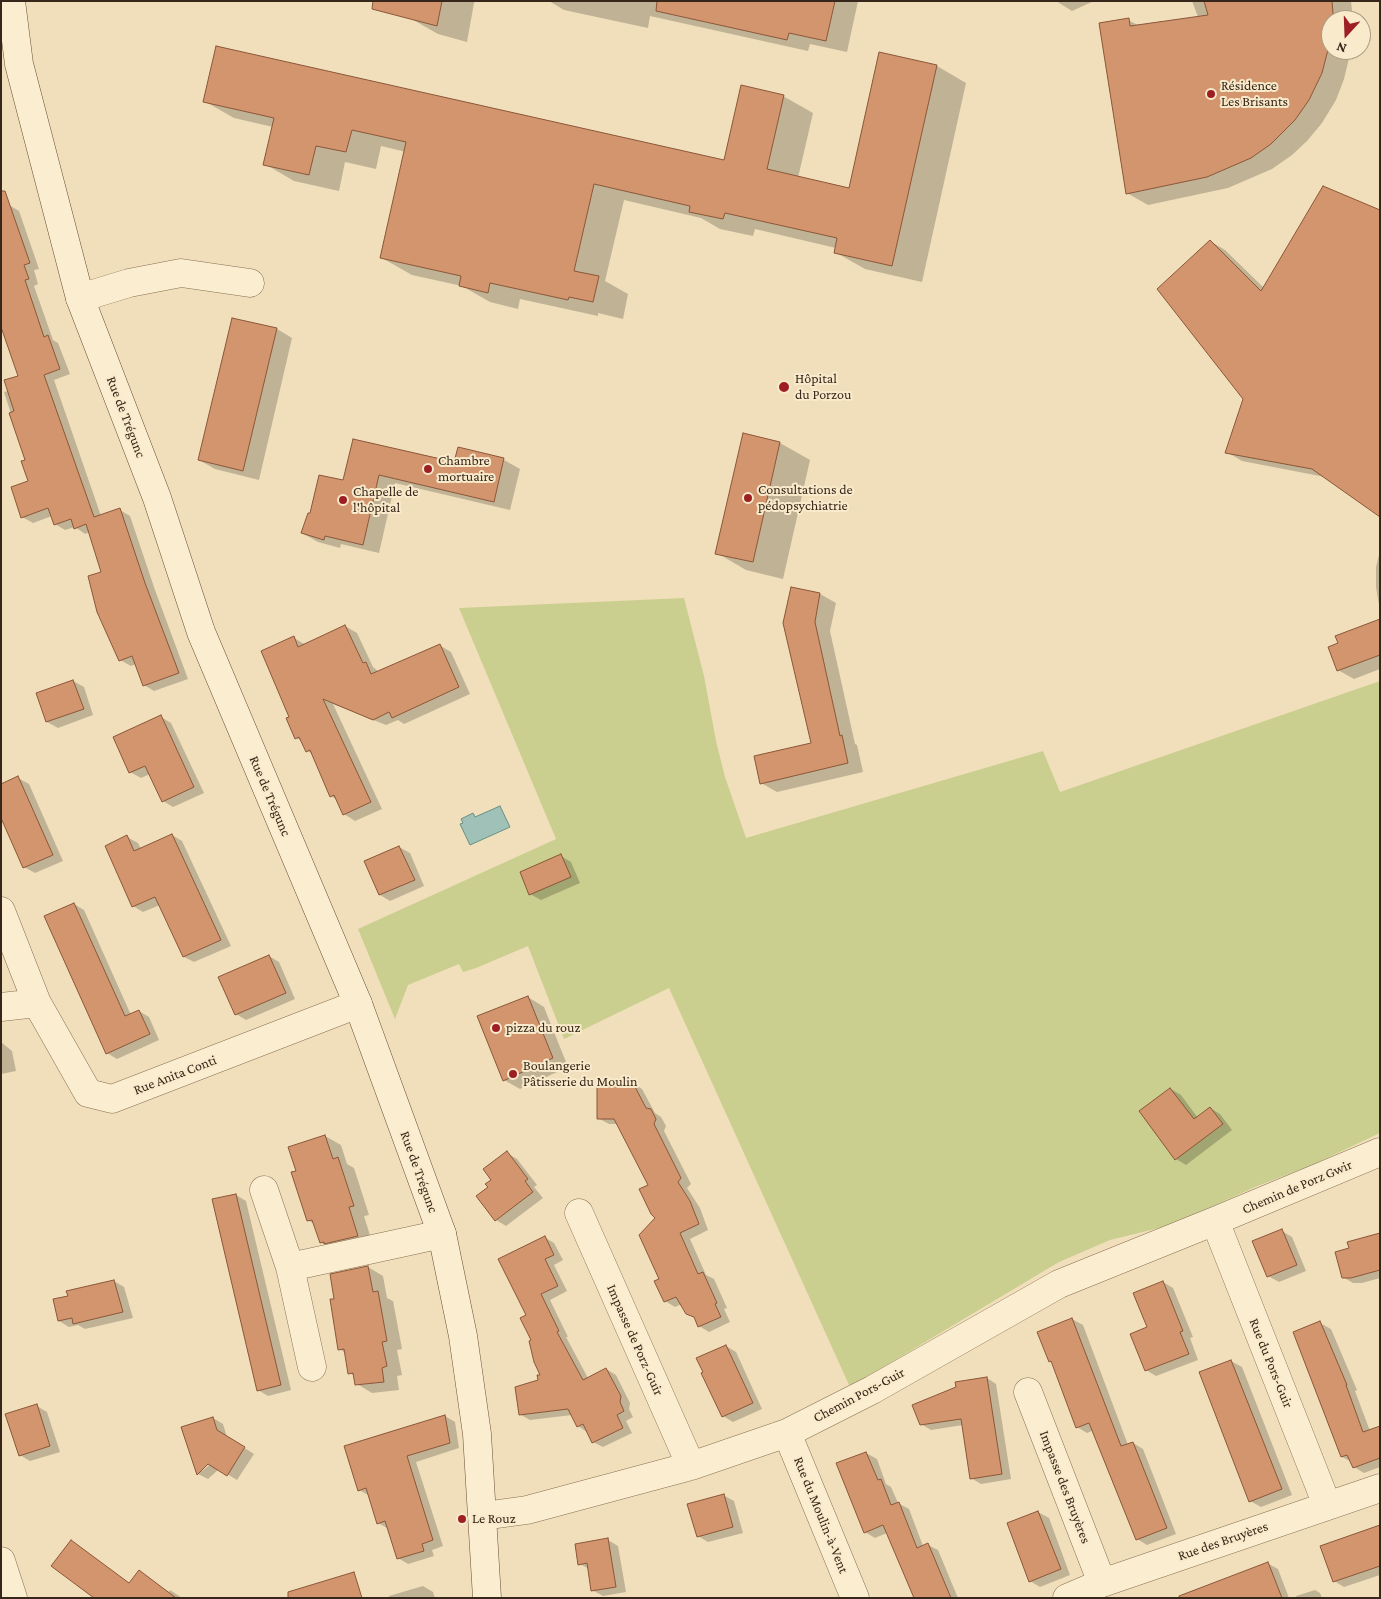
<!DOCTYPE html>
<meta charset="utf-8">
<style>
body{margin:0}
#map{position:relative;width:1381px;height:1599px;overflow:hidden;background:#f1dfbb;font-family:"Crimson Pro",serif}
canvas{display:block}
.frame{position:absolute;inset:0;border:2px solid #37271a;pointer-events:none}
.north{position:absolute;left:1321px;top:10px;width:50px;height:50px;box-sizing:border-box;background:#f8eacb;border:1px solid #ab9c84;border-radius:50%;rotate:200deg;font-size:14px;font-weight:700;line-height:20px;text-align:center;color:#37271a}
.north::after{content:'';display:block;margin:auto;width:18px;height:22px;background:#9d1f24;clip-path:polygon(50% 0,100% 100%,50% 72%,0 100%)}
</style>
<div id="map">
<canvas width="1381" height="1599"></canvas>
<div class="frame"></div>
<div class="north">N</div>
</div>
<script>
const g = document.querySelector('canvas').getContext('2d');
g.lineJoin = 'round';
function fillPath(path, color) {
  g.fillStyle = color;
  g.fill(path, 'evenodd');
}
function poly(rows) {
  const path = new Path2D();
  for (const r of rows) {
    path.moveTo(r[0], r[1]);
    for (let i = 2; i < r.length; i += 2) path.lineTo(r[i], r[i + 1]);
  }
  return path;
}
function trace(path, color, width, dash) {
  g.strokeStyle = color;
  g.lineWidth = width;
  g.lineCap = dash ? 'butt' : 'round';
  g.setLineDash(dash || []);
  g.stroke(path);
}
function label(font, color, halo, rows, align = 'center') {
  g.font = font + ' "Crimson Pro",serif';
  g.lineWidth = 4;
  g.setLineDash([]);
  g.textBaseline = 'middle';
  g.strokeStyle = halo;
  g.fillStyle = color;
  for (const [text, x, y, turn = 0] of rows) {
    g.save();
    g.translate(x, y);
    g.rotate((+turn || 0) * Math.PI / 180);
    g.textAlign = isNaN(turn) ? turn : align;
    if (halo) g.strokeText(text, 0, 0);
    g.fillText(text, 0, 0);
    g.restore();
  }
}
fillPath(poly([
 [684,598,704,676,716,741,725,777,746,838,1043,751,1060,792,1380,681,1380,1133,1312,1165,1255,1187,1185,1219,1167,1226,1110,1240,1059,1262,850,1387,669,988,564,1039,528,946,476,968,463,972,459,964,408,985,395,1019,358,929,556,839,459,608]
]), '#cacf8f');
const water = poly([
 [500,806,510,827,470,845,460,824,463,823,461,819,473,813,475,817,500,806]
]);
fillPath(water, '#a0c1b7');
trace(water, '#678f84', 1);
fillPath(poly([
 [412,1,476,1,474,3,467,42,438,34,408,17],
 [549,1,858,1,847,52,810,44,808,51,650,16,648,28,564,10],
 [1056,1,1094,1,1072,11],
 [1192,1,1351,1,1353,20,1331,20,1331,50,1351,50,1344,79,1336,100,1322,123,1307,141,1292,155,1272,169,1228,188,1148,205,1127,193,1128,20,1140,26,1198,17],
 [937,66,966,83,922,282,865,269,835,252,836,248,755,229,753,236,720,229,701,218,624,200,605,281,628,294,623,319,598,313,598,316,520,299,518,309,490,302,462,286,412,275,382,258,406,152,381,146,376,169,345,162,339,191,294,181,265,164,273,127,234,118,204,101,725,161,783,96,813,113,798,178,850,189],
 [9,205,19,211,39,269,34,270,38,284,34,286,53,340,58,343,70,374,54,380,101,516,120,510,130,516,155,590,188,679,154,691,144,685,136,664,131,666,120,660,102,572,90,532,85,534,75,527,65,530,55,524,52,516,33,523,22,517,30,482,26,461,4,392,8,391,19,376],
 [1210,241,1225,250,1264,288,1325,477,1242,461,1227,452,1244,399],
 [232,319,277,329,292,338,259,480,215,469,199,460],
 [744,435,780,443,810,460,783,579,746,570,717,553],
 [354,440,455,463,459,449,504,460,520,469,510,510,395,483,379,553,341,544,340,548,318,542,302,533,344,482],
 [1380,551,1380,611,1376,587,1376,567],
 [792,588,820,594,836,603,830,631,855,744,857,745,863,772,777,792,761,783,812,744],
 [1380,621,1380,669,1354,679,1338,670],
 [345,626,357,633,373,667,379,672,439,645,451,652,470,694,404,724,398,720,386,725,333,704,382,809,355,821,344,814,337,800,331,796,313,754,307,751,302,741,296,738,291,718,294,638,306,645],
 [73,681,84,687,93,715,58,728,47,722,37,694],
 [161,717,171,723,204,793,173,807,163,801,150,774,141,778,130,772],
 [18,778,29,784,63,861,35,873,24,867,1,816],
 [172,835,182,841,231,946,194,962,184,957,160,905,143,912,133,906,107,846,127,837,138,843,141,849],
 [399,847,410,853,424,886,390,901,380,895,366,861],
 [561,856,571,862,580,883,541,900,530,894,521,873],
 [74,904,84,910,131,1015,139,1011,149,1017,159,1040,117,1059,107,1053],
 [269,956,279,962,295,999,246,1020,236,1014],
 [528,997,544,1007,568,1067,520,1089,504,1080],
 [1,1042,12,1051,16,1071,1,1074],
 [632,1082,642,1089,655,1113,661,1117,666,1126,664,1131,691,1184,687,1188,700,1208,708,1230,690,1239,706,1275,714,1279,727,1308,724,1309,730,1322,709,1332,699,1326,696,1319,687,1313,682,1304,675,1307,665,1301,661,1279,657,1218,650,1186,618,1124,609,1124,598,1118,615,1087],
 [1171,1089,1181,1095,1198,1118,1210,1108,1220,1114,1232,1130,1186,1165,1176,1159,1140,1111],
 [325,1136,341,1145,347,1164,354,1168,369,1215,364,1216,373,1245,336,1252,321,1242,314,1224,308,1220,297,1172],
 [507,1153,517,1159,537,1185,534,1187,543,1198,506,1226,496,1220,489,1188],
 [236,1195,246,1201,291,1390,268,1396,258,1390],
 [1282,1231,1292,1237,1306,1271,1279,1282,1268,1276],
 [1380,1234,1380,1278,1362,1283,1353,1283,1343,1277],
 [544,1237,554,1243,563,1260,554,1265,567,1291,550,1300,568,1337,566,1337,588,1378,606,1369,616,1375,630,1403,629,1409,633,1417,626,1421,632,1433,603,1447,593,1442,587,1432,578,1426,572,1415,530,1420,521,1415,542,1376,533,1341,528,1315],
 [368,1267,383,1276,387,1298,393,1301,402,1349,397,1350,402,1375,397,1376,399,1390,372,1393,357,1384,355,1376,349,1373,345,1353,340,1349,336,1300],
 [114,1281,124,1287,133,1318,85,1329,78,1325,69,1327,59,1321,69,1297],
 [1163,1282,1173,1288,1193,1337,1190,1338,1198,1360,1156,1376,1146,1370,1148,1327],
 [1072,1319,1083,1325,1128,1445,1133,1443,1143,1449,1176,1534,1147,1545,1137,1539,1094,1430,1087,1433,1077,1427,1053,1362,1050,1361],
 [1320,1323,1331,1329,1357,1390,1355,1391,1370,1431,1380,1430,1380,1467,1364,1473,1354,1467,1352,1462,1342,1457],
 [726,1346,736,1352,762,1409,733,1422,723,1416],
 [1231,1361,1242,1367,1292,1495,1261,1507,1250,1501],
 [987,1378,996,1384,1011,1479,981,1484,971,1478,963,1425,931,1430,921,1424],
 [37,1406,47,1412,60,1452,30,1461,20,1455],
 [445,1416,455,1422,459,1448,416,1462,443,1546,432,1550,434,1556,408,1564,398,1558,389,1529,378,1523,370,1496,359,1490],
 [213,1418,223,1424,227,1437,254,1454,237,1480,219,1469,208,1479,198,1474],
 [212,1459,214,1461,202,1471,202,1468],
 [866,1453,877,1459,886,1484,891,1487,898,1503,909,1509,923,1546,928,1545,938,1550,958,1598,915,1598,887,1533,875,1538,865,1532],
 [723,1495,734,1501,743,1533,708,1542,698,1536],
 [1038,1512,1049,1518,1070,1575,1040,1587,1030,1581],
 [1380,1527,1380,1575,1344,1587,1334,1581],
 [608,1540,618,1546,626,1592,603,1596,592,1590,589,1569,580,1564],
 [1267,1563,1278,1569,1289,1598,1177,1598],
 [139,1572,169,1592,170,1590,182,1598,95,1598,130,1584],
 [423,1586,433,1592,435,1598,389,1598,389,1596],
 [1315,1590,1320,1593,1322,1598,1297,1598,1296,1596]
]), '#0003');
const building = poly([
 [373,1,442,1,437,26,372,9,373,1],
 [657,1,835,1,826,41,789,33,787,40,656,11,657,1],
 [1204,1,1332,1,1333,13,1331,38,1322,73,1309,100,1295,120,1271,144,1251,158,1207,177,1126,194,1099,23,1129,18,1130,26,1208,15,1204,1],
 [216,46,724,160,741,85,784,95,767,169,849,188,879,52,937,65,892,266,834,253,837,238,725,213,723,219,689,212,690,206,594,184,574,271,599,276,593,302,569,297,568,300,490,283,488,293,459,286,461,276,380,258,406,142,352,130,346,152,316,146,309,175,263,165,274,118,203,102,216,46],
 [1323,186,1380,210,1380,517,1312,469,1225,453,1243,399,1157,289,1210,240,1261,291,1323,186],
 [1,191,5,191,30,263,24,265,29,279,25,280,44,337,48,335,60,369,44,375,94,517,120,508,145,583,179,673,143,686,132,656,119,661,97,612,88,576,101,572,86,524,74,529,71,519,54,525,48,508,21,518,11,487,28,481,21,461,25,460,9,413,14,411,4,380,18,376,1,327,1,191],
 [232,318,277,328,243,471,198,460,232,318],
 [743,433,780,442,753,562,715,554,743,433],
 [353,439,454,462,458,447,504,458,494,502,379,475,363,545,325,536,324,540,301,533,308,513,310,513,319,475,343,480,353,439],
 [791,587,820,593,815,622,840,736,842,735,848,763,760,784,754,756,811,743,783,623,791,587],
 [1380,619,1380,655,1337,671,1328,647,1338,643,1335,636,1380,619],
 [345,625,363,663,366,662,371,674,440,644,459,687,392,718,389,712,373,720,323,699,371,802,343,815,334,795,330,797,310,750,306,752,299,737,295,739,286,718,289,717,261,651,294,636,298,647,345,625],
 [73,680,84,709,46,722,36,693,73,680],
 [161,715,194,787,162,802,145,766,129,773,113,737,161,715],
 [18,776,53,855,23,868,1,818,1,784,18,776],
 [172,834,221,940,183,957,155,897,132,907,105,846,127,835,134,851,172,834],
 [399,846,415,880,379,895,364,861,399,846],
 [561,854,571,877,529,895,520,872,561,854],
 [74,903,125,1016,139,1010,150,1034,106,1054,44,916,74,903],
 [269,955,286,993,235,1015,218,977,269,955],
 [528,996,553,1058,503,1081,477,1016,528,996],
 [632,1081,646,1108,651,1109,656,1119,654,1124,681,1178,678,1182,690,1201,699,1224,680,1233,698,1274,703,1272,717,1303,715,1304,721,1317,698,1327,694,1317,686,1314,676,1297,664,1302,654,1281,659,1279,639,1235,655,1218,651,1214,639,1189,648,1185,614,1119,597,1119,597,1086,614,1086,614,1082,632,1081],
 [1170,1088,1194,1119,1210,1107,1223,1124,1175,1160,1139,1111,1170,1088],
 [325,1135,333,1159,338,1157,354,1206,349,1207,358,1236,324,1244,324,1242,320,1243,312,1220,307,1221,291,1172,296,1171,288,1147,325,1135],
 [507,1151,528,1179,525,1181,533,1192,495,1221,476,1196,488,1187,485,1184,491,1180,483,1169,507,1151],
 [236,1194,281,1385,257,1391,212,1199,236,1194],
 [1282,1229,1297,1265,1267,1277,1252,1241,1282,1229],
 [1380,1233,1380,1270,1351,1278,1342,1278,1335,1252,1349,1248,1347,1242,1380,1233],
 [545,1236,554,1255,545,1259,558,1286,541,1294,559,1331,557,1332,583,1380,606,1368,621,1396,620,1402,624,1411,617,1415,623,1428,592,1443,583,1424,577,1427,568,1409,519,1415,515,1387,538,1380,537,1375,540,1375,534,1362,529,1341,531,1340,520,1318,526,1315,498,1259,545,1236],
 [368,1266,373,1292,378,1291,387,1341,382,1342,387,1366,382,1368,384,1382,355,1385,353,1373,348,1374,344,1349,338,1350,330,1299,334,1299,330,1274,368,1266],
 [114,1280,123,1312,73,1324,72,1318,58,1321,53,1299,68,1296,66,1291,114,1280],
 [1163,1281,1183,1331,1180,1332,1189,1354,1145,1371,1130,1334,1147,1327,1133,1293,1163,1281],
 [1072,1318,1121,1446,1133,1442,1167,1528,1136,1540,1089,1423,1076,1428,1051,1361,1049,1362,1037,1332,1072,1318],
 [1320,1321,1347,1385,1346,1385,1363,1432,1380,1426,1380,1458,1353,1468,1347,1455,1341,1457,1293,1332,1320,1321],
 [726,1345,753,1403,722,1417,701,1373,703,1372,696,1358,726,1345],
 [1231,1360,1282,1489,1249,1502,1199,1372,1231,1360],
 [987,1377,1002,1474,970,1479,961,1419,920,1425,912,1405,956,1387,955,1382,987,1377],
 [37,1404,50,1446,19,1456,5,1414,37,1404],
 [445,1415,450,1443,407,1456,433,1540,422,1544,424,1551,397,1559,385,1521,377,1524,366,1488,358,1491,344,1446,445,1415],
 [213,1417,217,1430,245,1447,227,1476,208,1464,197,1475,181,1427,213,1417],
 [866,1452,878,1480,881,1479,891,1505,899,1502,917,1548,928,1543,951,1598,914,1598,883,1525,864,1533,836,1463,866,1452],
 [724,1494,733,1527,697,1537,687,1504,724,1494],
 [1038,1511,1061,1569,1029,1582,1007,1523,1038,1511],
 [1380,1525,1380,1566,1333,1582,1320,1546,1380,1525],
 [608,1538,616,1587,591,1591,587,1563,578,1565,575,1544,608,1538],
 [71,1540,129,1583,139,1570,176,1598,94,1598,51,1566,71,1540],
 [1268,1562,1282,1598,1179,1598,1179,1596,1268,1562],
 [354,1572,362,1598,288,1598,288,1592,354,1572]
]);
fillPath(building, '#d2956e');
trace(building, '#8a5638', 1);
const street = poly([
 [80,298,129,283,181,273,250,283],
 [1,911,37,1003,88,1093,112,1099,358,1004],
 [1,1007,37,1003],
 [264,1190,290,1267],
 [579,1213,691,1466],
 [1215,1221,1327,1505],
 [312,1367,290,1267,442,1234],
 [1028,1392,1102,1583],
 [787,1433,855,1598],
 [483,1516,527,1510,691,1466,787,1433,872,1390,1059,1284,1215,1221,1380,1152],
 [1,1561,13,1598],
 [1067,1598,1102,1583,1380,1488]
]);
const secondary = poly([
 [11,1,19,64,80,298,157,498,201,632,358,1004,442,1234,463,1336,477,1434,487,1598]
]);
trace(street, '#896f54', 29);
trace(secondary, '#6b5037', 29);
trace(street, '#fbedcf', 28);
trace(secondary, '#fbedcf', 28);
for (const [x, y, r, color] of [
 [1211,94,5,"#9d1f24"],
 [784,387,6,"#9d1f24"],
 [428,469,5,"#9d1f24"],
 [748,498,5,"#9d1f24"],
 [343,500,5,"#9d1f24"],
 [496,1028,5,"#9d1f24"],
 [513,1074,5,"#9d1f24"],
 [462,1519,5,"#9d1f24"]
]) {
  const dot = new Path2D();
  dot.arc(x, y, r, 0, 2 * Math.PI);
  g.fillStyle = color;
  g.fill(dot);
  trace(dot, '#f8eacb', 2);
}
label('14px', '#37271a', '#f8eacb', [
 ["Résidence",1221,86],
 ["Les Brisants",1221,102],
 ["Hôpital",795,379],
 ["du Porzou",795,395],
 ["Chambre",438,461],
 ["mortuaire",438,477],
 ["Consultations de",758,490],
 ["pédopsychiatrie",758,506],
 ["Chapelle de",353,492],
 ["l'hôpital",353,508],
 ["pizza du rouz",506,1028],
 ["Boulangerie",523,1066],
 ["Pâtisserie du Moulin",523,1082],
 ["Le Rouz",472,1519]
], 'left');
label('14px', '#37271a', '#f8eacb', [
 ["Rue de Trégunc",126,417,69],
 ["Rue de Trégunc",270,796,67],
 ["Rue Anita Conti",175,1075,-21],
 ["Rue de Trégunc",419,1172,70],
 ["Chemin de Porz Gwir",1297,1187,-23],
 ["Impasse de Porz-Guir",635,1340,66],
 ["Rue du Pors-Guir",1271,1363,68],
 ["Chemin Pors-Guir",859,1395,-28],
 ["Impasse des Bruyères",1065,1487,69],
 ["Rue du Moulin-à-Vent",821,1515,68],
 ["Rue des Bruyères",1223,1541,-19]
]);
</script>
